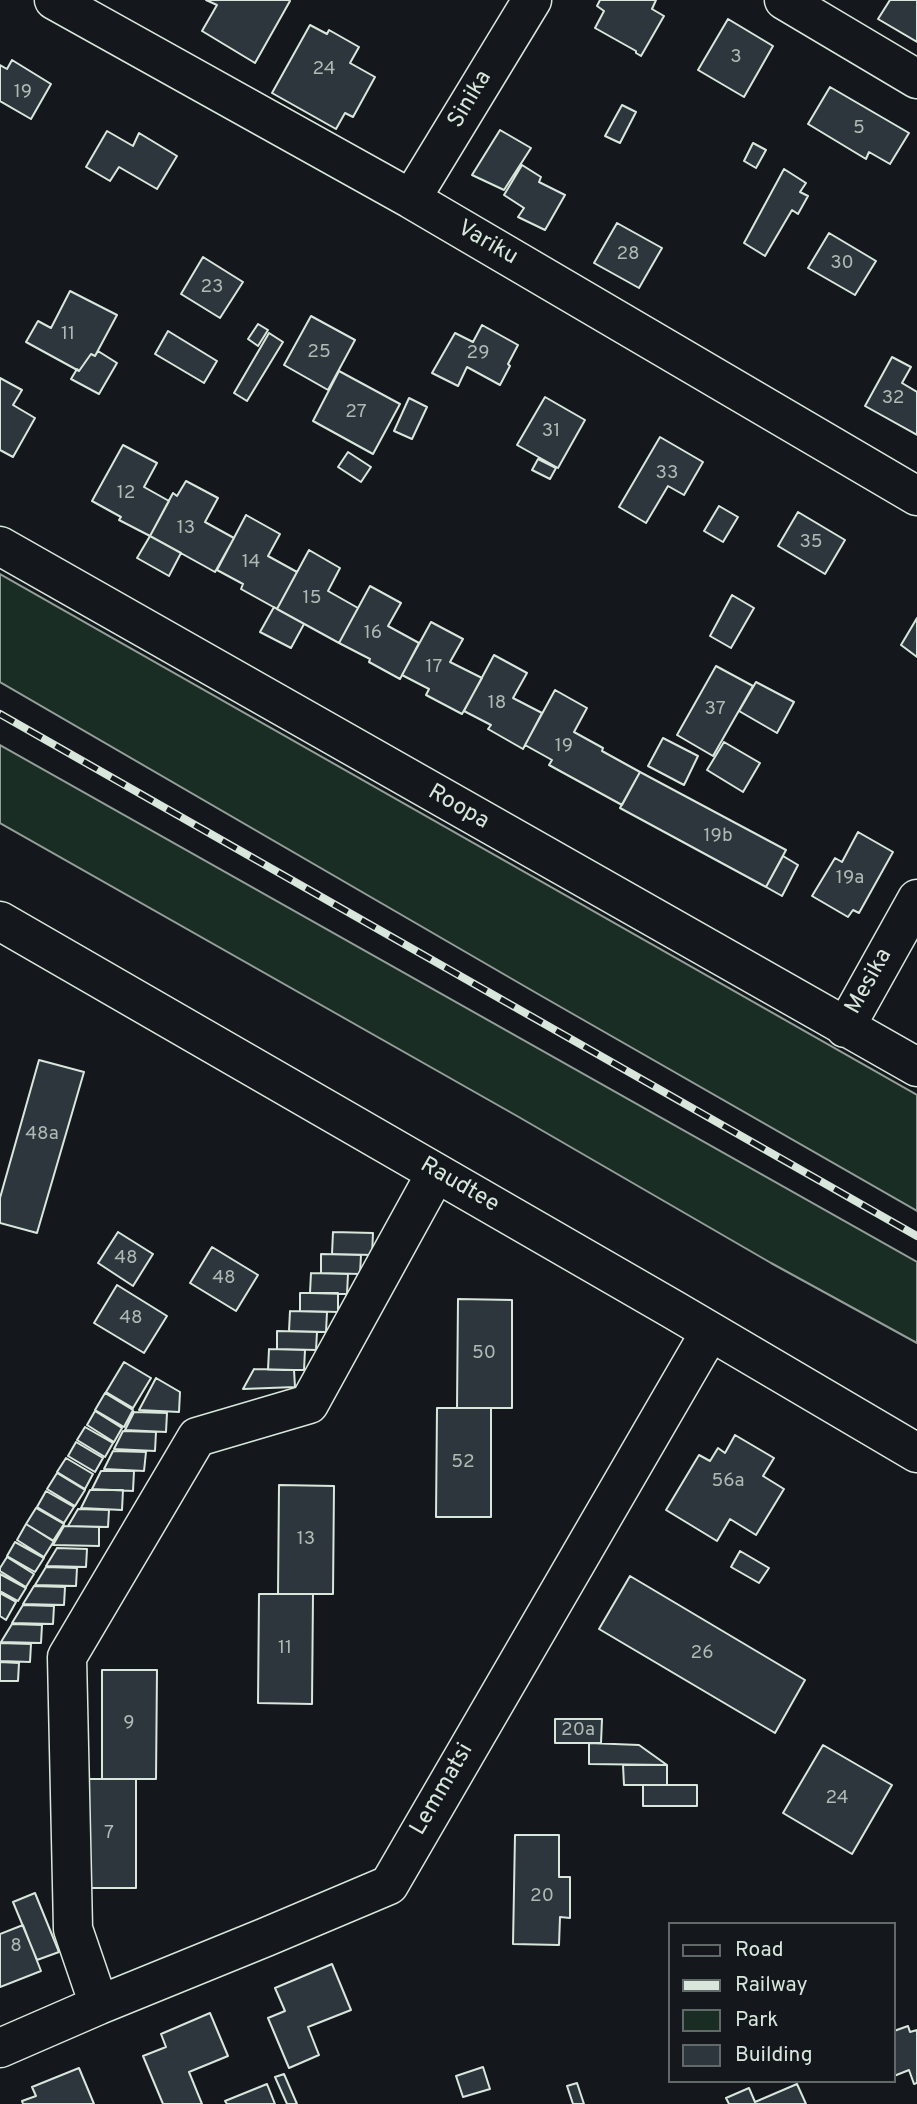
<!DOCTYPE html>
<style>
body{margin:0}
#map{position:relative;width:917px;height:2104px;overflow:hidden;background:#14181c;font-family:Overpass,sans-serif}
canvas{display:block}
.legend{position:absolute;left:668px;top:1922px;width:228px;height:161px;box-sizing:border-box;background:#14181c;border:2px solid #626a69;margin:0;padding:9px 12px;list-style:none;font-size:21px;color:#d8e6dc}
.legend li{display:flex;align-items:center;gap:14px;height:35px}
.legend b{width:35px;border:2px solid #626a69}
</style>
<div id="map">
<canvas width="917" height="2104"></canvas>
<ul class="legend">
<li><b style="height:9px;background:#14181c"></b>Road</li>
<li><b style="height:9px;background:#d8e6dc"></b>Railway</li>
<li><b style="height:19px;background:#1a2d24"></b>Park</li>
<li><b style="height:19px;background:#2c363c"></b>Building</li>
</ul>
</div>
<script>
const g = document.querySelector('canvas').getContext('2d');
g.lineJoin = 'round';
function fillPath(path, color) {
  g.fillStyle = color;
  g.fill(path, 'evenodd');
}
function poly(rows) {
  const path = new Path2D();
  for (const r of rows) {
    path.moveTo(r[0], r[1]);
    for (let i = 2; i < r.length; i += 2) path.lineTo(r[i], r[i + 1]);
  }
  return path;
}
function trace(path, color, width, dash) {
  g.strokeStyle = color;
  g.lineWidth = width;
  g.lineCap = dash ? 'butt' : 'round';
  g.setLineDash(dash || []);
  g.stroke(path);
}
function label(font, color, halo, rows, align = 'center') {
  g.font = font + ' Overpass,sans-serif';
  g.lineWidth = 5;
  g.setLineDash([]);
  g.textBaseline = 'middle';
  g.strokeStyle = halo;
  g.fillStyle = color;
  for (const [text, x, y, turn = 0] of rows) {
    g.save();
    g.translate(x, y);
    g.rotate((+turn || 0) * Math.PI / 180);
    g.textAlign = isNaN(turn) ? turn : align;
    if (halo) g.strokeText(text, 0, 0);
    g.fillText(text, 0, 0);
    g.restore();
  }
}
const green = poly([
 [0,574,917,1095,917,1211,538,994,0,682,0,574],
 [0,745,917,1262,917,1343,771,1263,517,1116,0,823,0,745]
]);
fillPath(green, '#1a2d24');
trace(green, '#939e99', 2);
const building = poly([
 [206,0,288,0,290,1,255,63,202,31,217,5,206,0],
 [600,0,656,0,652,9,664,16,641,56,636,53,636,51,595,28,604,11,597,6,600,0],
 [890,0,917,0,917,42,878,19,890,0],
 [728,19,773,46,744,97,698,70,728,19],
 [310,25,327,34,329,30,359,47,350,63,375,77,353,117,345,113,336,129,272,93,310,25],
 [12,60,51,84,31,119,0,101,0,65,7,69,12,60],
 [830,87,909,133,890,164,869,152,866,159,808,124,830,87],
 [622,105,636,112,620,143,605,136,622,105],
 [500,130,531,148,504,190,472,175,500,130],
 [107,131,133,146,139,133,177,156,157,189,119,167,110,181,86,167,107,131],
 [753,143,766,150,756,168,744,161,753,143],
 [522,165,541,177,539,182,565,195,545,230,518,217,524,208,504,195,522,165],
 [784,169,806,183,800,192,808,196,798,214,792,210,765,256,744,243,784,169],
 [617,223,662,248,639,288,594,263,617,223],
 [829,233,876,261,855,295,808,268,829,233],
 [203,257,243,282,220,318,181,294,203,257],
 [70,291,117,315,95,356,91,354,79,371,26,342,38,321,51,328,70,291],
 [311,316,355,340,328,390,284,365,311,316],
 [258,324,268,330,258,346,248,339,258,324],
 [482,325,518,345,508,364,510,366,500,385,467,367,458,386,432,373,455,333,473,342,482,325],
 [168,331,217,361,204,383,155,354,168,331],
 [269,333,283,342,247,401,234,393,269,333],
 [98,351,117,363,99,394,71,379,77,369,79,371,91,354,95,356,98,351],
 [892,357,911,367,902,383,917,392,917,435,865,406,892,357],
 [339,371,400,404,373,454,313,421,339,371],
 [0,378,22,390,13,405,35,418,13,457,0,450,0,378],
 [545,397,585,420,558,468,517,445,545,397],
 [409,398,427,407,412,439,394,431,409,398],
 [660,437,703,462,684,495,668,486,646,523,619,507,660,437],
 [123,445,157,463,144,487,169,501,150,536,119,520,121,517,92,501,123,445],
 [348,452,371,467,361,482,338,467,348,452],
 [538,459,556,468,550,479,532,470,538,459],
 [186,481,218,498,205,522,234,538,215,572,150,536,173,493,177,496,186,481],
 [719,506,738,517,723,542,704,531,719,506],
 [798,512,845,540,825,574,778,546,798,512],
 [246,515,280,534,268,556,297,572,277,609,241,589,243,584,217,570,246,515],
 [150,536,181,553,169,576,137,558,150,536],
 [309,550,340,568,328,591,358,608,339,643,277,609,309,550],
 [370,586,401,603,388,626,419,643,400,679,369,662,370,659,339,643,370,586],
 [732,595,754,608,731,648,710,636,732,595],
 [274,607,304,624,291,648,260,632,274,607],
 [917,618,917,657,901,645,917,618],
 [431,622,463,639,450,662,482,678,462,714,426,695,429,689,402,675,431,622],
 [494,655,527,673,513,698,542,713,523,749,488,729,491,725,464,711,494,655],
 [716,666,753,686,713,756,677,735,716,666],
 [756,682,794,702,777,733,739,711,756,682],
 [555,690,587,708,574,732,603,748,602,751,640,772,622,805,549,765,552,760,525,745,555,690],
 [663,738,698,756,684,785,648,766,663,738],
 [724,742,760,763,743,792,707,770,724,742],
 [640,772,786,850,766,887,620,808,640,772],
 [858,832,893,852,859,913,853,910,848,917,812,896,835,858,842,862,858,832],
 [783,856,798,865,782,896,766,887,783,856],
 [39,1060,84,1072,37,1233,0,1223,0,1198,39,1060],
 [118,1232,153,1254,133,1286,98,1263,118,1232],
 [333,1232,373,1233,372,1255,332,1254,333,1232],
 [212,1247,258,1275,236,1311,190,1283,212,1247],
 [321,1254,361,1255,360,1274,321,1273,321,1254],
 [311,1273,348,1274,347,1294,310,1293,311,1273],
 [117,1285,167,1316,144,1353,94,1323,117,1285],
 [300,1293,338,1293,338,1312,300,1311,300,1293],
 [458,1299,512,1300,512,1408,457,1408,458,1299],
 [290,1311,327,1312,326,1332,289,1331,290,1311],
 [277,1331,317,1332,316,1350,277,1349,277,1331],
 [269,1349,305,1350,304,1370,268,1370,269,1349],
 [124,1362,151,1378,133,1408,106,1392,124,1362],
 [254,1369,294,1370,295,1387,243,1389,254,1369],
 [156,1378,180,1392,179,1412,139,1410,156,1378],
 [105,1393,133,1410,124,1427,95,1410,105,1393],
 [437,1408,491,1408,491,1517,436,1517,437,1408],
 [95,1411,122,1428,114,1442,87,1425,95,1411],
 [134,1412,167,1413,166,1432,125,1430,134,1412],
 [85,1427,113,1443,105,1457,77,1440,85,1427],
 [123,1431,156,1432,155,1451,114,1449,123,1431],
 [735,1435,774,1458,763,1476,784,1489,756,1535,730,1519,717,1541,666,1510,699,1455,710,1461,718,1448,725,1453,735,1435],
 [76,1442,103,1458,95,1472,68,1456,76,1442],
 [113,1451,146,1452,144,1471,104,1469,113,1451],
 [66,1458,93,1474,85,1489,57,1472,66,1458],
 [101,1471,134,1471,133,1491,92,1489,101,1471],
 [57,1473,85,1490,75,1506,47,1489,57,1473],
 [279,1485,334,1486,333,1594,278,1594,279,1485],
 [90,1490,123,1490,122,1510,81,1508,90,1490],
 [46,1491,74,1507,64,1523,37,1507,46,1491],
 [36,1508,64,1524,53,1541,26,1524,36,1508],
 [78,1509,109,1510,108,1527,68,1526,78,1509],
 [26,1524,54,1541,44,1557,17,1540,26,1524],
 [64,1526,99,1527,99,1546,53,1545,64,1526],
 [15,1542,44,1558,35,1572,7,1556,15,1542],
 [57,1548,87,1549,86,1567,46,1566,57,1548],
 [740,1551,769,1568,759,1583,731,1567,740,1551],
 [7,1557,34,1574,26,1587,0,1571,0,1568,7,1557],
 [46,1567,77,1568,76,1586,35,1585,46,1567],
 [0,1574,26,1588,18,1601,0,1591,0,1574],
 [630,1576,805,1680,775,1733,599,1629,630,1576],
 [34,1586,65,1587,64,1605,23,1604,34,1586],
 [0,1593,16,1602,6,1620,0,1616,0,1593],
 [259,1594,313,1594,312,1704,258,1703,259,1594],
 [23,1605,54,1606,53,1624,12,1623,23,1605],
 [12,1624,42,1625,41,1643,1,1642,12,1624],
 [0,1643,31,1644,30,1662,0,1661,0,1643],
 [0,1662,19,1663,18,1681,0,1681,0,1662],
 [102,1670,157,1670,156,1779,102,1779,102,1670],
 [555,1719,602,1719,601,1743,555,1743,555,1719],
 [589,1743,639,1745,667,1765,589,1764,589,1743],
 [823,1745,892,1785,852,1854,783,1813,823,1745],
 [623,1765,667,1765,667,1785,624,1785,623,1765],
 [82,1779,136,1779,136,1888,81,1888,82,1779],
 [643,1785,697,1785,697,1806,643,1806,643,1785],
 [515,1835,559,1835,559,1877,570,1877,570,1918,560,1917,559,1945,513,1944,515,1835],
 [35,1893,59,1952,37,1960,13,1902,35,1893],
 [23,1925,41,1971,0,1987,0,1934,23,1925],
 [332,1964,351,2010,308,2027,319,2055,289,2068,268,2018,285,2011,275,1988,332,1964],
 [210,2013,228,2056,189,2072,202,2104,163,2104,143,2056,166,2047,161,2034,210,2013],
 [908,2026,910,2032,917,2030,917,2083,914,2084,909,2070,894,2076,894,2031,908,2026],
 [483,2067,490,2089,463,2097,456,2076,483,2067],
 [79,2068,94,2104,23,2104,22,2101,36,2096,32,2087,79,2068],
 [284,2074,297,2104,287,2104,275,2077,284,2074],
 [577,2083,584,2104,573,2104,567,2086,577,2083],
 [267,2084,275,2104,227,2104,225,2101,267,2084],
 [797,2084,806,2104,729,2104,726,2098,749,2088,755,2102,797,2084]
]);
fillPath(building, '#2c363c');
trace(building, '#d8e6dc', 2);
const minor = poly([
 [54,0,411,199,917,496],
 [784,0,917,79],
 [411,199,532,0],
 [0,546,917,1067],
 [0,921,674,1310,917,1453],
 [845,1028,917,899],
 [99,2005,73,1929,67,1657,197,1437,309,1404,436,1173],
 [0,2048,99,2005,266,1937,389,1885,710,1332]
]);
trace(minor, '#d8e6dc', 41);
trace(minor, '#14181c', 38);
const rail = poly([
 [0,714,917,1236]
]);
trace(rail, '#d8e6dc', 8);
trace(rail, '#14181c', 5, [16]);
label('19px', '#adbab4', null, [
 ["3",736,58],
 ["24",324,70],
 ["19",23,93],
 ["5",859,129],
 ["28",628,255],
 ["30",842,264],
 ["23",212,288],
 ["11",68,335],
 ["25",319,353],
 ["29",478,354],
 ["32",893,399],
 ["27",356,413],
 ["31",551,432],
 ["33",667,474],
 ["12",126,494],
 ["13",186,529],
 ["35",811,543],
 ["14",251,563],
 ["15",312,599],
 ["16",373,634],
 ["17",434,668],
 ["18",497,704],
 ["37",715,710],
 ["19",564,747],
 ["19b",718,837],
 ["19a",850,879],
 ["48a",42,1135],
 ["48",126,1259],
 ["48",224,1279],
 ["48",131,1319],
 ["50",484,1354],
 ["52",463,1463],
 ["56a",728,1482],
 ["13",306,1540],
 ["11",285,1649],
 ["26",702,1654],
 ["9",129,1724],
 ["20a",578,1731],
 ["24",837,1799],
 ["7",109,1834],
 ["20",542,1897],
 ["8",16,1947]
]);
label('23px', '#d8e6dc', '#14181c', [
 ["Sinika",471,100,-59],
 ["Variku",487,244,30],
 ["Roopa",458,808,30],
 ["Mesika",870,982,-61],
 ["Raudtee",459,1186,30],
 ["Lemmatsi",443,1790,-60]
]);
</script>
